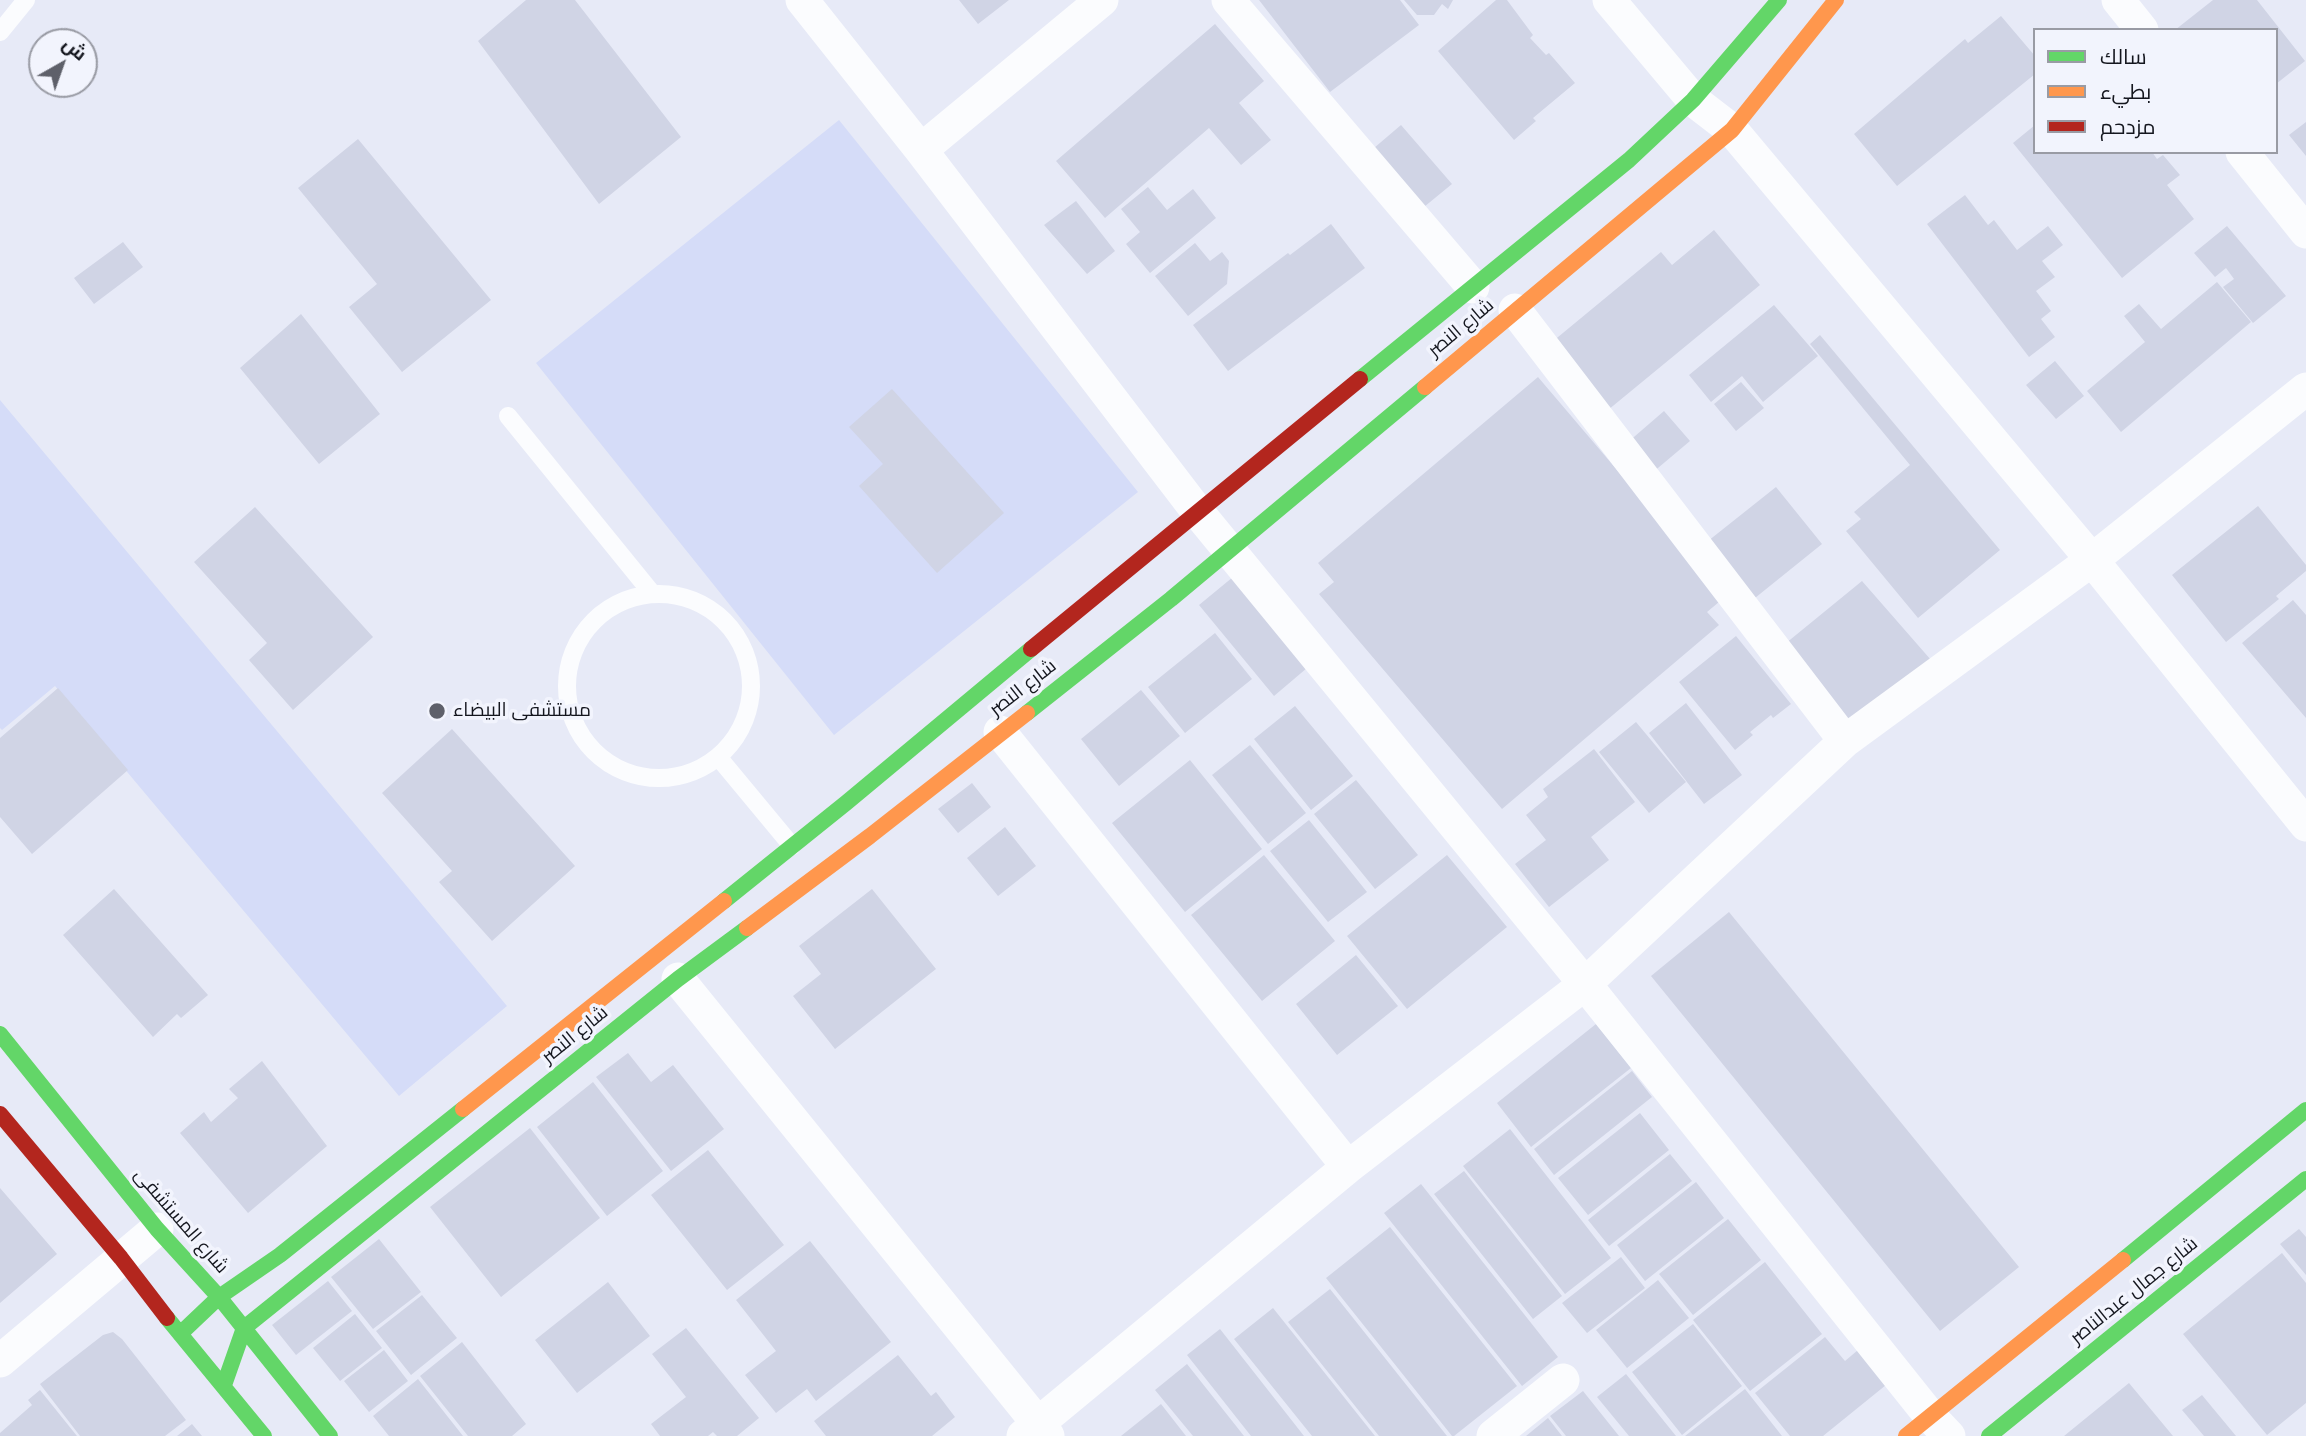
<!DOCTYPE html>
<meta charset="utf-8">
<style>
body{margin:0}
#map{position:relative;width:2306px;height:1436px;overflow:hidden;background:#e7eaf7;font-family:"Noto Sans",Cairo,sans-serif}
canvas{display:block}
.legend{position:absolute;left:2033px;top:28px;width:245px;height:126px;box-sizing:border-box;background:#f2f4fd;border:2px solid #999ba4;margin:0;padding:9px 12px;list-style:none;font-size:21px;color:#14161e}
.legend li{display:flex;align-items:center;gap:14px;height:35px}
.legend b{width:35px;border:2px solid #999ba4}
.north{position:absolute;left:28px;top:28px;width:70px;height:70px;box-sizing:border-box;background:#f2f4fd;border:2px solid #999ba4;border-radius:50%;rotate:40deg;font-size:19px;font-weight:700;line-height:28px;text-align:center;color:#14161e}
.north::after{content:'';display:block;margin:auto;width:24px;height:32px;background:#5e606a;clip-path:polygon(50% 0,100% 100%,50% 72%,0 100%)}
</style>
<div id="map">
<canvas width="2306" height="1436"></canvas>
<ul class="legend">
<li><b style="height:9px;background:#63d668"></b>سالك</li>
<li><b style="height:9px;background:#ff974d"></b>بطيء</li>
<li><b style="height:9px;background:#b3261e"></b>مزدحم</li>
</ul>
<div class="north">ش</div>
</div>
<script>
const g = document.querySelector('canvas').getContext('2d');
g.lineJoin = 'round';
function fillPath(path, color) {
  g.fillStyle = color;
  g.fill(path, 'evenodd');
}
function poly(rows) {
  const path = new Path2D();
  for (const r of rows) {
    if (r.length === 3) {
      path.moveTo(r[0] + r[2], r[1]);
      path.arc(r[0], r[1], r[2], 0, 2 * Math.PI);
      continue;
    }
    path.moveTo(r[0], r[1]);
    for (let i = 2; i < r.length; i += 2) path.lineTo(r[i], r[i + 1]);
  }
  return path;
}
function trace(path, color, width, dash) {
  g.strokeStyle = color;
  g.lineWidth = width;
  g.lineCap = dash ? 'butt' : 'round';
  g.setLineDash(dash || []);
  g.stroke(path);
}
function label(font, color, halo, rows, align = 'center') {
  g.font = font + ' "Noto Sans",Cairo,sans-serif';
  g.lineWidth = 7;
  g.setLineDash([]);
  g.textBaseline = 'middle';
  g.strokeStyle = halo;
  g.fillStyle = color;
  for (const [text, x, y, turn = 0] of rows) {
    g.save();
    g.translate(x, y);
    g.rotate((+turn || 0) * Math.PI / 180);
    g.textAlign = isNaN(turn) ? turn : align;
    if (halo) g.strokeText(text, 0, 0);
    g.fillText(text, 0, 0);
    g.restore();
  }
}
fillPath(poly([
 [839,120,1138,492,834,735,536,363],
 [0,400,507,1006,399,1096,55,686,2,730,0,728]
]), '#d5dcf8');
fillPath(poly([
 [526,0,575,0,681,137,599,204,478,41],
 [959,0,1009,0,978,24],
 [1259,0,1400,0,1419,25,1330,92],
 [1404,0,1453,0,1448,9,1442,4,1434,15,1417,15],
 [1496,0,1507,0,1533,35,1530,38,1546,55,1549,53,1575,83,1533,118,1536,121,1514,140,1438,51],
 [2213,0,2257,0,2305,61,2276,84,2276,30,2175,30],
 [2001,16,2035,56,2035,74,1897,186,1854,134,1965,39,1968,43],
 [1215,24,1264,81,1239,103,1271,140,1241,165,1209,128,1105,218,1056,161],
 [2306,122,2306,156,2289,135],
 [1401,125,1452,184,1424,207,1374,148],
 [2035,125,2035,152,2152,152,2157,159,2163,155,2180,175,2167,185,2194,219,2122,278,2013,143],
 [358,139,491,300,402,372,349,307,377,284,298,188],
 [1148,187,1167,210,1193,189,1216,218,1150,273,1126,244,1140,232,1121,209],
 [1965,195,1988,225,1994,220,2017,250,2048,226,2063,245,2042,261,2055,277,2036,291,2051,311,2041,319,2055,337,2029,357,1927,224],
 [1076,201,1115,251,1087,274,1044,225],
 [1331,224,1365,268,1228,371,1193,325,1288,253,1290,255],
 [2227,226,2286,296,2253,323,2223,287,2234,279,2226,268,2215,277,2194,253],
 [1714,230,1760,285,1608,410,1552,342,1661,252,1672,265],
 [123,242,143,267,94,304,74,278],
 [1195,243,1210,261,1222,252,1229,261,1227,284,1188,316,1155,276],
 [2217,282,2251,322,2121,432,2087,391,2145,342,2124,316,2139,304,2161,329],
 [1774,305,1818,356,1763,402,1742,376,1711,402,1689,375],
 [301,314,380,414,319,464,240,368],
 [1820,335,2000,550,1918,618,1846,531,1861,519,1854,512,1910,465,1810,344],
 [2055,361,2084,396,2056,419,2026,385],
 [1538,377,1725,597,1707,612,1719,625,1502,809,1319,594,1334,582,1318,563],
 [1741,382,1764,408,1736,431,1714,404],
 [892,389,1004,513,937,573,859,486,883,464,849,427],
 [1664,411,1690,441,1652,473,1627,443],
 [1776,487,1822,544,1750,602,1703,545],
 [2258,506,2306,565,2306,571,2276,596,2279,599,2226,642,2172,575],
 [255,507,373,637,293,710,249,660,267,643,194,562],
 [1233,577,1307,668,1274,696,1199,605],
 [1862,581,1931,660,1851,730,1780,648],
 [2293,600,2306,615,2306,718,2242,643],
 [1215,633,1252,679,1185,733,1148,687],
 [1736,636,1791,704,1773,718,1771,715,1750,732,1753,735,1735,750,1679,682],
 [58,688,128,770,32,854,0,817,0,738],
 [1141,690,1180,736,1119,786,1081,739],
 [1686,703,1742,775,1704,804,1649,733],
 [1295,706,1353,776,1311,810,1254,739],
 [1636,722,1686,782,1649,813,1599,752],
 [452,729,575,866,492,941,439,882,452,871,382,793],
 [1250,745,1306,813,1268,844,1212,775],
 [1594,749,1635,802,1591,837,1609,860,1549,907,1515,864,1546,840,1526,815,1548,797,1543,789],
 [1190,760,1262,849,1185,912,1112,823],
 [1356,780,1418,855,1375,889,1314,814],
 [972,783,991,807,958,833,938,809],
 [1309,820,1367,892,1328,922,1270,851],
 [1005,827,1036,866,998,896,967,858],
 [1264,855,1335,941,1262,1001,1191,915],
 [1447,855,1507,927,1407,1009,1347,936],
 [114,889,208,995,181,1018,177,1014,153,1037,63,935],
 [872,889,936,969,835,1049,793,996,821,974,799,946],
 [1729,912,2019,1267,1940,1331,1651,976],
 [1356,955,1398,1006,1337,1055,1296,1004],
 [1596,1024,1631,1068,1531,1147,1497,1103],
 [628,1053,651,1082,673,1065,724,1129,671,1171,596,1077],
 [262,1061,327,1146,248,1213,180,1133,204,1112,211,1122,238,1098,229,1089],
 [1632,1071,1652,1097,1554,1175,1534,1149],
 [593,1082,663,1171,607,1216,537,1127],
 [1640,1113,1669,1150,1588,1215,1558,1178],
 [530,1128,600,1218,501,1297,430,1207],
 [1510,1129,1611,1258,1565,1294,1463,1166],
 [708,1150,784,1245,727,1290,651,1195],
 [1670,1154,1692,1181,1609,1246,1588,1220],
 [1464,1171,1562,1296,1533,1319,1434,1194],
 [1696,1182,1724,1218,1645,1281,1617,1245],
 [1421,1184,1558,1357,1522,1386,1384,1213],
 [0,1188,57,1254,0,1303],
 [1728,1219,1761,1260,1693,1315,1659,1274],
 [1390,1227,1517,1386,1454,1436,1452,1436,1326,1278],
 [2299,1229,2306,1237,2306,1275,2280,1244],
 [379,1239,421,1292,373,1329,331,1277],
 [810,1241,891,1342,816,1401,807,1389,776,1413,745,1375,776,1351,736,1300],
 [2282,1253,2306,1283,2306,1403,2267,1435,2183,1334],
 [1621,1257,1645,1288,1587,1333,1562,1303],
 [1765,1262,1822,1334,1750,1391,1693,1320],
 [1658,1280,1689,1318,1627,1368,1596,1330],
 [328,1281,352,1311,296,1355,272,1325],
 [608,1282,650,1336,577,1393,535,1340],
 [1330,1289,1447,1436,1379,1436,1288,1322],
 [422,1295,457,1338,411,1375,376,1331],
 [1273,1308,1375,1436,1312,1436,1234,1339],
 [355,1314,382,1348,340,1381,313,1348],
 [1693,1324,1742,1386,1682,1435,1632,1372],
 [686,1328,759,1418,737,1436,717,1436,713,1432,708,1436,660,1436,651,1424,686,1397,652,1354],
 [1220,1329,1304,1436,1251,1436,1187,1355],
 [113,1332,122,1339,186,1420,165,1436,80,1436,40,1384,103,1335],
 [1825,1337,1845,1361,1858,1350,1886,1385,1823,1436,1790,1436,1755,1393],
 [462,1342,526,1424,512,1436,468,1436,420,1376],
 [384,1350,408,1381,369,1412,344,1381],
 [898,1355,931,1396,936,1392,955,1417,932,1436,826,1436,814,1421],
 [1187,1364,1244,1436,1193,1436,1155,1390],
 [1626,1374,1676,1436,1629,1436,1597,1397],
 [418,1379,463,1436,389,1436,373,1416],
 [2129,1383,2173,1436,2064,1436],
 [1745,1389,1782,1436,1685,1436],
 [40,1390,77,1436,0,1436,0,1433,32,1405,28,1400],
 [1583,1391,1619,1436,1566,1436,1550,1416],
 [2202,1395,2236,1436,2204,1436,2182,1410],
 [1161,1404,1186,1436,1121,1436],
 [1548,1418,1562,1436,1526,1436],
 [192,1424,202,1436,177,1436]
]), '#d0d4e5');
trace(poly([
 [0,32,26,0],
 [508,416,651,592],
 [659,686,92],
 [719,758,792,846]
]), '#fbfcfe', 18);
trace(poly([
 [802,0,921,150,1197,511,1585,984,1930,1416,1949,1436],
 [1228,0,1473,287],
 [1609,0,1693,100,1732,130,2092,560,2306,825],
 [2118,0,2142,30],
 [921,150,1102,0],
 [2242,152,2306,232],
 [1515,310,1845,741],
 [1000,732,1348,1167],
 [678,979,1048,1436],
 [0,1361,157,1229],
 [1023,1436,1348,1167,1585,984,1845,741,2092,560,2306,389],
 [1493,1436,1563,1380]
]), '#fbfcfe', 33);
trace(poly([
 [1360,379,1629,160,1693,100,1779,0],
 [1027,713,1171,599,1425,387],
 [724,901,846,803,1031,649],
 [0,1034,157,1229,219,1297,330,1436],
 [2123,1260,2306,1110],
 [167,1318,264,1436],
 [180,1334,219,1297,280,1255,463,1109],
 [224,1385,244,1328,678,979,747,928],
 [1989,1436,2306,1179]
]), '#63d668', 16);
trace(poly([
 [1425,387,1732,130,1836,0],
 [747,928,870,836,1027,713],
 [463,1109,724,901],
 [1906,1436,2123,1260]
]), '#ff974d', 16);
trace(poly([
 [1031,649,1360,379],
 [0,1114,121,1258,167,1318]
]), '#b3261e', 16);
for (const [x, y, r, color] of [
 [437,711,9,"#5e606a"]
]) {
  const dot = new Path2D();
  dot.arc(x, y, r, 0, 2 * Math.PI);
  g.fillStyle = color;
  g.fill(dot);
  trace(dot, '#f2f4fd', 2.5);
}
label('19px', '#14161e', '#f2f4fd', [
 ["شارع النصر",1461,328,-40],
 ["شارع النصر",1023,688,-38],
 ["شارع النصر",575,1035,-39],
 ["شارع المستشفى",181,1221,49],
 ["شارع جمال عبدالناصر",2134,1291,-39]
]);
label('19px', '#14161e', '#f2f4fd', [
 ["مستشفى البيضاء",453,711]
], 'left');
</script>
